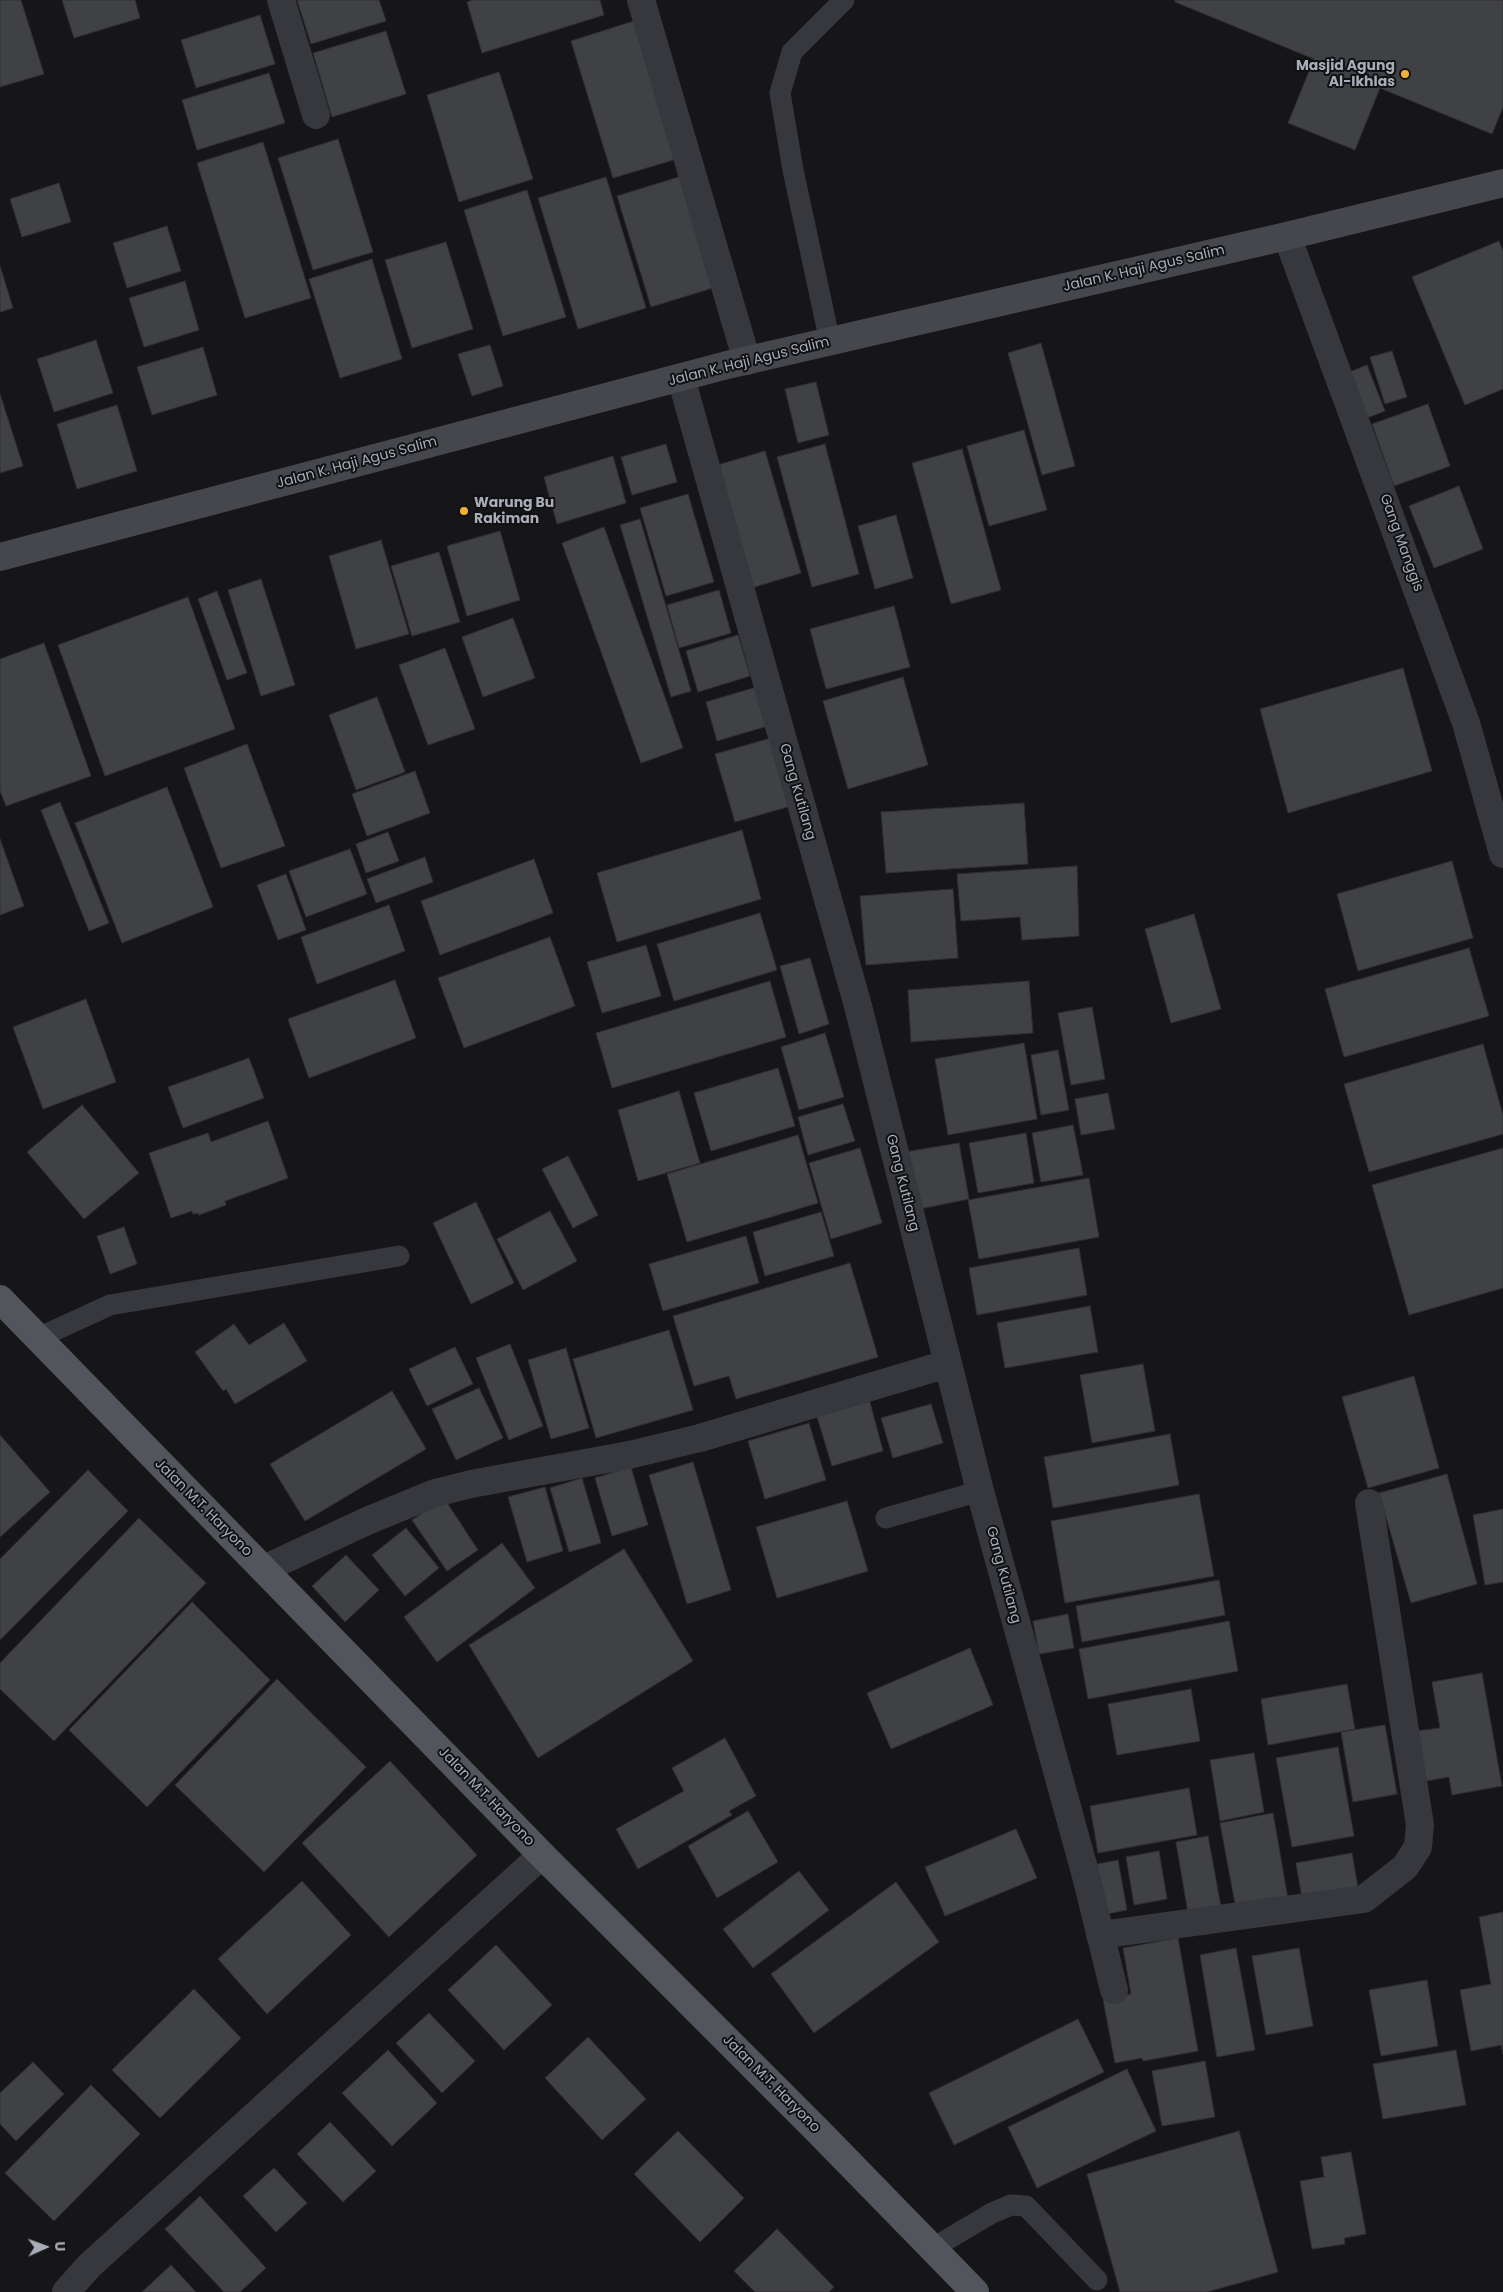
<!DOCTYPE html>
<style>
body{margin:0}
#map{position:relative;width:1503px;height:2292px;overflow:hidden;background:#161618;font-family:Poppins,sans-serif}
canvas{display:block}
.north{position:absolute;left:20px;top:2222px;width:50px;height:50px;-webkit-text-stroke:4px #111113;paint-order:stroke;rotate:88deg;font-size:14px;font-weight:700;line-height:20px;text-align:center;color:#a8adb8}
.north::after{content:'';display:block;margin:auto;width:18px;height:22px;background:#a8adb8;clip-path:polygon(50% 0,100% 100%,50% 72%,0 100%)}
</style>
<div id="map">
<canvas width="1503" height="2292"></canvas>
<div class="north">U</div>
</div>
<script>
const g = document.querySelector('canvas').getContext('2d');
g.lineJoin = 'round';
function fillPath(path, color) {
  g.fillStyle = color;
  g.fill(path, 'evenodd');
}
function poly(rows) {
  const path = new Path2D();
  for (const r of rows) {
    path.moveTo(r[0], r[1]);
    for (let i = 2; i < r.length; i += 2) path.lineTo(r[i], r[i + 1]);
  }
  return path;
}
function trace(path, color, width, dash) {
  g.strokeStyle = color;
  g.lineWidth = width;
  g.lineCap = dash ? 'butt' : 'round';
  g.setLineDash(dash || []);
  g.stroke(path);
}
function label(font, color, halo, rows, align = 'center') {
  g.font = font + ' Poppins,sans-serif';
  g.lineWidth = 4;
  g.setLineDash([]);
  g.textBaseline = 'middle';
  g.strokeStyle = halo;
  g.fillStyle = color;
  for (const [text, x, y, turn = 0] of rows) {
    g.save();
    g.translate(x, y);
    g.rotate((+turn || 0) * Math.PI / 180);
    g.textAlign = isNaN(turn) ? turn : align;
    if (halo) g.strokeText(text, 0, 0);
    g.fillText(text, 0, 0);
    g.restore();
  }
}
const building = poly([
 [0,0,21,0,44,74,0,87,0,0],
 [62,0,135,0,140,18,74,38,62,0],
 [297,0,379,0,386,21,311,44,297,0],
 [472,0,600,0,604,15,482,53,467,2,472,0],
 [1175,0,1503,0,1503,107,1492,134,1380,88,1355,150,1288,123,1314,59,1175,2,1175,0],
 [260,15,275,64,196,88,181,40,260,15],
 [637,20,680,158,613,178,571,41,637,20],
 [386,31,406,94,332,117,313,53,386,31],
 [499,72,533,179,459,202,427,95,499,72],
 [269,73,285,123,197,150,182,100,269,73],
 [338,139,373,252,313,270,278,158,338,139],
 [263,142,311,298,245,318,197,163,263,142],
 [685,175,719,286,651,307,617,196,685,175],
 [606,177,646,308,578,329,538,198,606,177],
 [59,183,71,222,22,237,10,199,59,183],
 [527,190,566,317,503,336,464,210,527,190],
 [167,226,181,271,127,288,113,243,167,226],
 [1499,241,1503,251,1503,389,1465,405,1412,277,1499,241],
 [446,242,473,329,412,348,385,260,446,242],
 [372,259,402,359,340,378,309,279,372,259],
 [0,266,13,308,0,312,0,266],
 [185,281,199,330,144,347,129,298,185,281],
 [96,340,113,393,54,412,37,359,96,340],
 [1041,343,1075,466,1042,475,1008,353,1041,343],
 [490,345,503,386,472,396,458,354,490,345],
 [203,347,217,395,152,415,137,367,203,347],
 [1392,351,1407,397,1385,404,1370,357,1392,351],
 [1367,365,1385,411,1364,419,1347,373,1367,365],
 [816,382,829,435,798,443,785,389,816,382],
 [0,394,23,466,0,473,0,394],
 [1428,404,1450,466,1394,486,1372,424,1428,404],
 [117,405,137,471,77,489,57,424,117,405],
 [1024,430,1047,510,989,526,967,446,1024,430],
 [666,444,677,482,632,495,621,457,666,444],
 [825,444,859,574,812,587,777,457,825,444],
 [962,449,1001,590,951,604,912,463,962,449],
 [765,451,801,573,748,589,711,467,765,451],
 [613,456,626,503,557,524,544,477,613,456],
 [1459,486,1483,549,1434,568,1409,506,1459,486],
 [688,494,714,582,666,596,640,508,688,494],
 [896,515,913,578,875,589,858,526,896,515],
 [640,519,691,691,671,697,620,525,640,519],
 [604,527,683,748,641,763,562,543,604,527],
 [500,531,520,600,467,616,447,546,500,531],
 [381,540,409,634,356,649,329,556,381,540],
 [439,552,460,622,412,636,391,566,439,552],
 [261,579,295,685,261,696,228,590,261,579],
 [719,590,731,633,679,648,667,605,719,590],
 [217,591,247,673,227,680,198,599,217,591],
 [188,597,235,729,105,776,58,645,188,597],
 [894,606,910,667,826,689,810,629,894,606],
 [513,618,535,678,483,697,462,637,513,618],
 [738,635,750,676,698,692,686,651,738,635],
 [44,643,91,776,6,806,0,791,0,659,44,643],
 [445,648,475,729,428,745,399,665,445,648],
 [1403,668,1432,771,1288,813,1260,709,1403,668],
 [903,677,928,765,848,789,823,701,903,677],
 [760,686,771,725,717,741,706,702,760,686],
 [377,697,405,772,356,790,329,715,377,697],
 [771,738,791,806,735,822,715,754,771,738],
 [247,744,285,846,221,868,184,768,247,744],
 [415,771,430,813,367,836,352,794,415,771],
 [167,787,213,907,122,943,75,823,167,787],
 [60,802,109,923,89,931,41,810,60,802],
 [1024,803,1028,864,886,873,881,812,1024,803],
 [742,830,761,899,617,942,597,873,742,830],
 [388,832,399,861,366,873,356,844,388,832],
 [0,839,24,906,0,915,0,839],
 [350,849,367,894,306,917,289,871,350,849],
 [425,857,433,882,376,903,367,879,425,857],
 [534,859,553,913,440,955,421,901,534,859],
 [1452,861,1473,938,1358,971,1337,894,1452,861],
 [1077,866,1079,936,1022,940,1020,917,961,921,957,874,1077,866],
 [286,874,306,930,278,940,257,885,286,874],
 [953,889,958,958,866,965,860,896,953,889],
 [389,905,405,951,317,984,301,937,389,905],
 [760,913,777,970,674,1001,657,944,760,913],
 [1194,914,1221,1009,1171,1023,1145,929,1194,914],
 [550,937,575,1006,464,1048,438,978,550,937],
 [646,945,661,996,602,1013,587,962,646,945],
 [1469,948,1489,1016,1344,1057,1325,989,1469,948],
 [810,958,829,1024,799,1034,780,966,810,958],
 [395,980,416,1038,309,1078,288,1019,395,980],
 [770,981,786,1037,612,1088,596,1033,770,981],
 [1029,981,1033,1033,911,1042,908,990,1029,981],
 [86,999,116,1082,43,1109,13,1027,86,999],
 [1092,1007,1105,1079,1071,1085,1058,1013,1092,1007],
 [825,1033,844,1097,799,1110,781,1047,825,1033],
 [1024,1043,1037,1119,948,1135,935,1059,1024,1043],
 [1483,1044,1503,1115,1503,1134,1369,1172,1344,1084,1483,1044],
 [1058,1050,1069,1110,1041,1115,1031,1055,1058,1050],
 [249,1058,264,1098,183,1128,168,1087,249,1058],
 [778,1068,795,1126,711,1151,694,1093,778,1068],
 [679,1091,700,1163,638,1181,618,1110,679,1091],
 [1108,1093,1115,1129,1081,1135,1075,1099,1108,1093],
 [843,1104,855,1141,808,1155,798,1117,843,1104],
 [82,1105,139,1173,84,1219,27,1152,82,1105],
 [268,1121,288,1178,225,1201,226,1205,199,1215,198,1213,193,1214,192,1211,171,1218,149,1153,208,1133,211,1142,268,1121],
 [1073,1125,1083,1175,1041,1182,1032,1133,1073,1125],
 [1026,1133,1034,1183,978,1193,969,1143,1026,1133],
 [798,1135,818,1203,687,1242,667,1174,798,1135],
 [959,1143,969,1199,915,1210,905,1152,959,1143],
 [860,1148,882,1223,831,1239,809,1163,860,1148],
 [1503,1148,1503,1288,1409,1315,1372,1185,1503,1148],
 [568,1156,598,1215,573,1228,542,1169,568,1156],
 [1089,1178,1099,1237,979,1259,968,1200,1089,1178],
 [476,1202,514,1283,471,1304,433,1223,476,1202],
 [550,1211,577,1261,523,1290,497,1239,550,1211],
 [821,1212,834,1256,765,1276,753,1232,821,1212],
 [124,1227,137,1264,110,1274,97,1236,124,1227],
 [746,1236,759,1283,663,1311,649,1264,746,1236],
 [1079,1248,1087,1295,977,1315,969,1268,1079,1248],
 [850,1263,878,1357,736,1399,729,1376,694,1386,673,1316,850,1263],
 [1090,1306,1098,1352,1005,1368,997,1323,1090,1306],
 [284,1323,307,1361,235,1404,226,1389,223,1391,195,1352,234,1324,249,1345,284,1323],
 [669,1330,693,1410,596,1438,573,1359,669,1330],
 [510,1344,543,1426,509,1440,476,1358,510,1344],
 [455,1347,473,1384,427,1406,409,1369,455,1347],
 [566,1348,589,1428,551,1439,528,1360,566,1348],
 [1143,1364,1155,1431,1092,1443,1080,1375,1143,1364],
 [1414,1376,1439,1468,1368,1488,1342,1397,1414,1376],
 [479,1388,503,1438,456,1460,432,1409,479,1388],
 [392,1391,426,1449,305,1521,270,1464,392,1391],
 [868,1395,883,1451,832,1466,815,1410,868,1395],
 [931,1404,943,1443,893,1458,881,1418,931,1404],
 [809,1423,826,1480,765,1499,748,1441,809,1423],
 [1170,1434,1179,1485,1053,1508,1044,1457,1170,1434],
 [0,1435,50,1492,0,1537,0,1435],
 [693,1462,731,1590,687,1604,649,1475,693,1462],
 [631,1467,648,1525,612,1536,595,1478,631,1467],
 [88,1470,128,1511,0,1640,0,1559,88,1470],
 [1447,1474,1477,1584,1411,1603,1379,1493,1447,1474],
 [582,1478,601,1543,569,1552,550,1488,582,1478],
 [545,1487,563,1551,527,1562,508,1497,545,1487],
 [1199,1494,1214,1576,1065,1603,1051,1521,1199,1494],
 [444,1498,478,1550,447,1571,412,1520,444,1498],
 [847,1501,868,1571,777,1598,756,1527,847,1501],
 [1503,1509,1503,1582,1485,1585,1473,1515,1503,1509],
 [139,1518,206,1583,54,1741,0,1689,0,1663,139,1518],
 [406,1528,439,1568,405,1596,372,1555,406,1528],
 [502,1543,535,1588,437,1662,404,1617,502,1543],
 [624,1549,693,1661,538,1758,469,1645,624,1549],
 [346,1555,379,1590,345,1622,312,1586,346,1555],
 [1219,1580,1225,1615,1082,1642,1076,1606,1219,1580],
 [192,1602,270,1680,147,1807,69,1730,192,1602],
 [1068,1614,1074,1648,1039,1654,1033,1621,1068,1614],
 [1229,1621,1238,1671,1088,1699,1079,1649,1229,1621],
 [970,1648,993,1705,891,1749,867,1693,970,1648],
 [1482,1673,1502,1786,1452,1795,1449,1777,1426,1781,1417,1731,1440,1728,1432,1682,1482,1673],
 [277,1679,366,1767,264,1872,175,1785,277,1679],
 [1347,1684,1355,1729,1268,1745,1261,1699,1347,1684],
 [1191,1689,1200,1741,1117,1755,1108,1704,1191,1689],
 [1385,1725,1397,1794,1353,1802,1341,1732,1385,1725],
 [725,1738,756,1796,729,1811,732,1815,638,1869,616,1829,684,1791,672,1768,725,1738],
 [1338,1747,1354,1836,1292,1847,1276,1758,1338,1747],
 [1254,1753,1264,1812,1220,1821,1210,1760,1254,1753],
 [390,1761,477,1855,389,1937,302,1843,390,1761],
 [1189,1788,1197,1835,1098,1853,1090,1806,1189,1788],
 [748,1811,778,1862,717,1898,688,1846,748,1811],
 [1273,1813,1288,1899,1236,1909,1220,1823,1273,1813],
 [1016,1829,1037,1878,945,1916,925,1867,1016,1829],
 [1208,1836,1221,1907,1188,1913,1176,1842,1208,1836],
 [1159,1851,1167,1899,1134,1905,1126,1857,1159,1851],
 [1352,1853,1358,1888,1302,1898,1296,1863,1352,1853],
 [1118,1860,1127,1910,1102,1915,1093,1865,1118,1860],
 [799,1871,829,1910,753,1968,723,1929,799,1871],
 [302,1881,351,1935,267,2014,218,1959,302,1881],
 [896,1882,939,1942,814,2033,771,1974,896,1882],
 [1503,1912,1503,2054,1501,2045,1471,2051,1460,1990,1491,1984,1479,1917,1503,1912],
 [1178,1938,1198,2051,1143,2061,1142,2058,1115,2063,1103,1999,1131,1994,1123,1948,1178,1938],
 [496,1945,552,2005,504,2050,448,1990,496,1945],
 [1236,1948,1255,2050,1217,2057,1200,1955,1236,1948],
 [1299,1948,1313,2026,1266,2035,1252,1956,1299,1948],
 [1427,1980,1438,2046,1381,2056,1369,1990,1427,1980],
 [194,1989,241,2038,160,2118,112,2070,194,1989],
 [429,2013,475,2061,442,2093,396,2043,429,2013],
 [1078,2019,1104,2072,954,2145,929,2093,1078,2019],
 [588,2037,646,2099,602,2140,545,2078,588,2037],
 [388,2050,437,2103,392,2146,342,2093,388,2050],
 [1456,2050,1466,2105,1383,2119,1373,2064,1456,2050],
 [1205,2061,1215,2117,1162,2126,1152,2071,1205,2061],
 [33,2062,64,2094,16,2141,0,2124,0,2093,33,2062],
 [1127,2069,1156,2131,1037,2188,1008,2127,1127,2069],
 [91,2085,140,2134,54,2221,5,2173,91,2085],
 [330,2122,376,2171,343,2202,297,2154,330,2122],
 [678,2131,744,2198,700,2242,634,2174,678,2131],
 [1239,2131,1278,2272,1207,2292,1120,2292,1087,2174,1239,2131],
 [1351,2152,1366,2234,1344,2238,1345,2244,1312,2249,1300,2181,1324,2177,1321,2157,1351,2152],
 [274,2168,307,2203,276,2232,243,2196,274,2168],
 [200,2196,266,2268,240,2292,224,2292,165,2229,200,2196],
 [777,2229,834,2287,829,2292,755,2292,734,2271,777,2229],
 [171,2265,196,2292,142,2292,171,2265]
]);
fillPath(building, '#404145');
trace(building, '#303034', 1);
trace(poly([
 [830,342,793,170,780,93,792,52,844,0],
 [38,1338,110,1305,399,1256],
 [886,1518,980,1491],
 [933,2248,992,2213,1011,2205,1026,2206,1097,2280]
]), '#37383d', 21);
trace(poly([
 [281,0,316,115],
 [641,0,747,361],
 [1287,236,1466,723,1503,854],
 [681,378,858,1006,980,1491,1086,1876,1114,1990],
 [264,1569,367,1521,435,1493,471,1484,629,1455,700,1438,947,1364],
 [1100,1935,1364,1899,1405,1867,1418,1847,1420,1825,1369,1503],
 [66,2292,89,2266,542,1855]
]), '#37383d', 28);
trace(poly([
 [0,557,727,365,1287,236,1503,183]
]), '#45474d', 28);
trace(poly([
 [0,1299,542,1855,816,2129,975,2292]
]), '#53555c', 28);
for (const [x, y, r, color] of [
 [1405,74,5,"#f2b134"],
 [464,511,5,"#f2b134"]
]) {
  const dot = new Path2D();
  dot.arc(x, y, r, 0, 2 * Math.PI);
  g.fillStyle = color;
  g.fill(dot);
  trace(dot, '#111113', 2);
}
label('bold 14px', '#a8adb8', '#111113', [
 ["Masjid Agung",1395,66],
 ["Al-Ikhlas",1395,82],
 ["Warung Bu",474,503,"left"],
 ["Rakiman",474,519,"left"]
], 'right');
label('14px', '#a8adb8', '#111113', [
 ["Jalan K. Haji Agus Salim",1144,269,-13],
 ["Jalan K. Haji Agus Salim",749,362,-14],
 ["Jalan K. Haji Agus Salim",357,463,-15],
 ["Gang Manggis",1401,543,70],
 ["Gang Kutilang",797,792,74],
 ["Gang Kutilang",902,1183,76],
 ["Jalan M.T. Haryono",203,1508,45],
 ["Gang Kutilang",1003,1575,75],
 ["Jalan M.T. Haryono",486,1797,46],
 ["Jalan M.T. Haryono",771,2084,45]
]);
</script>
